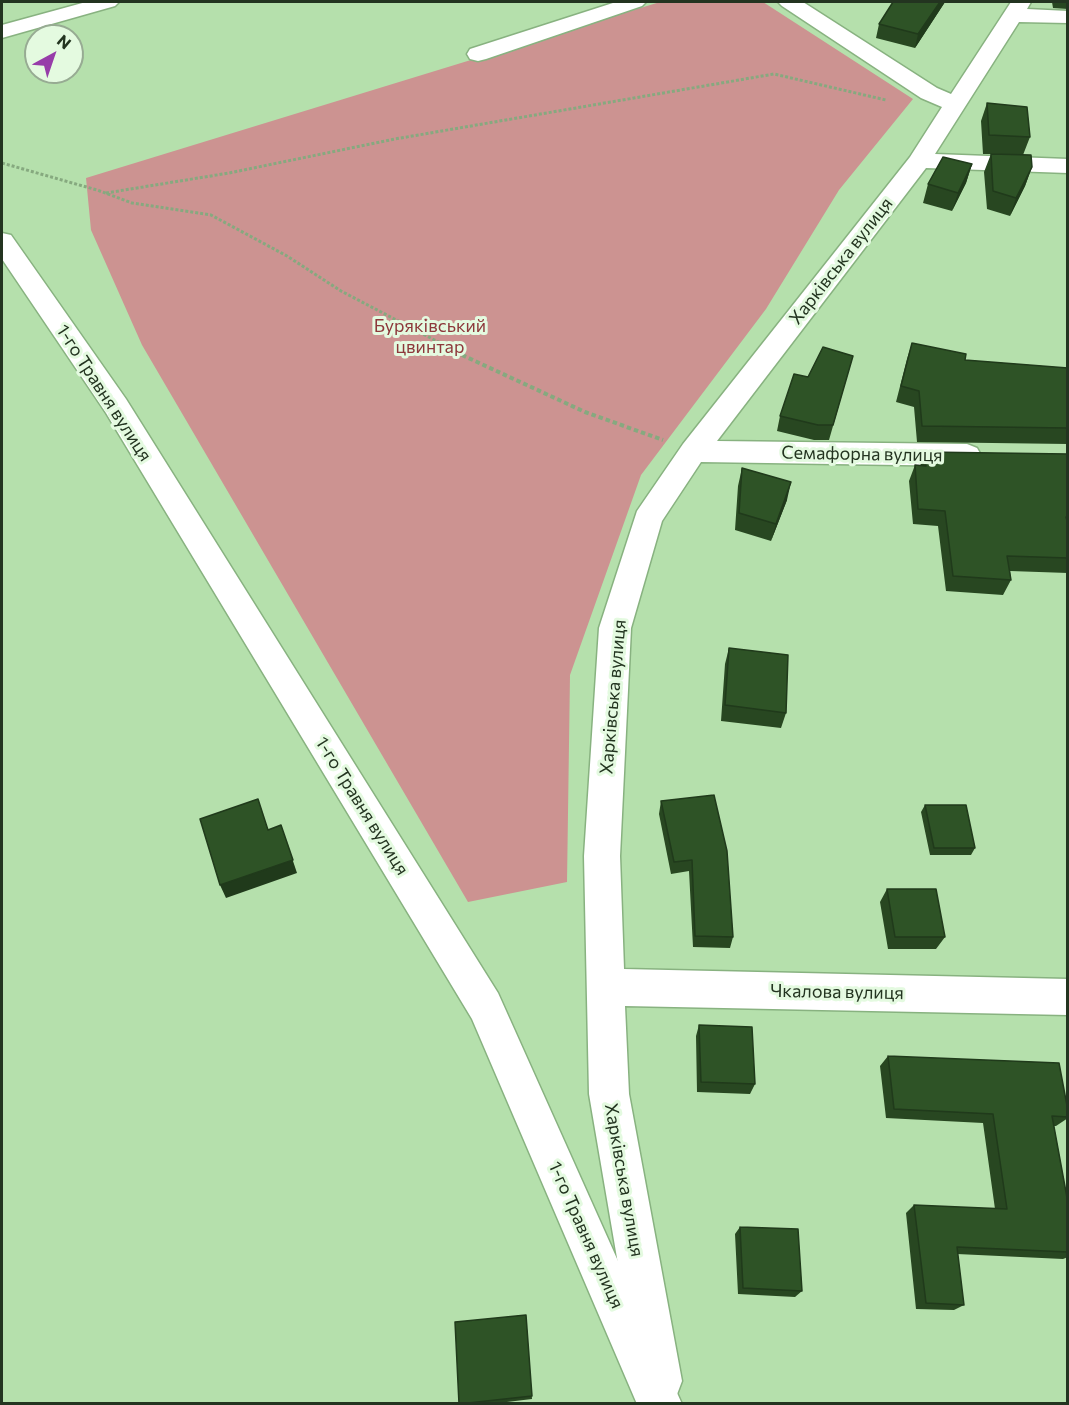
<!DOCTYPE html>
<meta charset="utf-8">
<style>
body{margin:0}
#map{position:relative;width:1069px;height:1405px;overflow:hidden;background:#b5e0ac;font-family:Commissioner,sans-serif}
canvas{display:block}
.frame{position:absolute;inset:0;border:3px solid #233420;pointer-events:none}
.north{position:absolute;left:24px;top:24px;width:60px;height:60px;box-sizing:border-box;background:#e4fae0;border:2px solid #97ab93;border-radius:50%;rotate:40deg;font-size:16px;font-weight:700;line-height:24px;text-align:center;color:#233420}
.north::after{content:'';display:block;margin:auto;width:21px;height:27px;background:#973da9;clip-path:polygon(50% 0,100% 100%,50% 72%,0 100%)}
</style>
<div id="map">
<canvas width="1069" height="1405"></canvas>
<div class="frame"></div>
<div class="north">N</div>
</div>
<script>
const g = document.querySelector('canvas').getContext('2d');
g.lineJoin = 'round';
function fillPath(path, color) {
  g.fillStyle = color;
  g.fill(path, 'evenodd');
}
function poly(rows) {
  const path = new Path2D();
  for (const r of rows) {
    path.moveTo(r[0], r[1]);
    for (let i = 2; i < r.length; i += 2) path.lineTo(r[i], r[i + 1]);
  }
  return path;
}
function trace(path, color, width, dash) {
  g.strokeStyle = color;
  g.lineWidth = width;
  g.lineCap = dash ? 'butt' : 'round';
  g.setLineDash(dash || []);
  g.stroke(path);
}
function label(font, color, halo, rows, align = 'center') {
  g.font = font + ' Commissioner,sans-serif';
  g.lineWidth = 6;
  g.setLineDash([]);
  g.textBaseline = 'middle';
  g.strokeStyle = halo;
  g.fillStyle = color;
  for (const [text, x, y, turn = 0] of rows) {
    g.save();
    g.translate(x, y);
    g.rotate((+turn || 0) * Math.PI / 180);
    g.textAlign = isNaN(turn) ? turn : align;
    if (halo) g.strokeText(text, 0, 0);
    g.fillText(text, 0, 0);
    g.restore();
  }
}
fillPath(poly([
 [660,2,763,2,913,99,839,190,766,309,641,475,570,675,567,882,468,902,142,345,91,230,86,178]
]), '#cc9391');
const minor = poly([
 [86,2,119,2,115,6,2,38,2,25,86,2],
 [616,2,646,2,642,6,486,59,478,61,470,59,467,54,470,49,616,2],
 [778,2,803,2,937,88,951,94,1011,2,1031,2,1027,9,1068,11,1068,23,1019,22,935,154,1068,159,1068,173,926,168,717,441,967,444,977,448,981,455,977,462,967,466,701,462,662,521,631,628,620,856,624,969,1068,979,1068,1015,625,1006,629,1094,682,1381,676,1397,660,1403,644,1397,638,1381,589,1094,584,856,599,628,637,511,683,444,910,157,942,107,921,98,782,6,778,2]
]);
const tertiary = poly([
 [2,233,11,235,126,399,498,993,682,1404,637,1404,472,1019,106,413,2,259,2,233]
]);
trace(minor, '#88b280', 3);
trace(tertiary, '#88b280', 3);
trace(poly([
 [2,163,97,190,132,203,211,215,287,256,341,291,465,356],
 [106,193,229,173,395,139,774,74,886,100]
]), '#86a97f', 3, [3, 2]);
trace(poly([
 [462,355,585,412,663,440]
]), '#86a97f', 4, [4.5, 3]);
fillPath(minor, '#fff');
fillPath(tertiary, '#fff');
fillPath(poly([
 [893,2,945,2,915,48,876,38,879,24],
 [1052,2,1068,2,1068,9,1053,8],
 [987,103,1030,137,1023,155,1032,167,1025,186,1010,216,987,209,984,172,991,154,983,154,981,121],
 [972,164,966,183,952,211,923,203,928,184],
 [912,343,965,360,1068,368,1068,444,917,442,914,407,896,402,907,359],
 [853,356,829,440,814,440,777,431,780,416,808,377],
 [925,452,1068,454,1068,573,1010,571,1011,580,1003,595,946,591,938,526,913,524,909,481,915,465,920,466],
 [742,468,787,500,771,541,735,530,738,486],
 [729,648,786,713,781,728,721,721,725,664],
 [661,801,733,937,730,948,693,947,689,871,671,874,659,814],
 [925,805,975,848,971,855,930,855,921,812],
 [887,889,945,937,936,949,888,949,880,902],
 [699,1025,755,1084,750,1094,697,1092,696,1036],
 [888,1056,1068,1111,1068,1118,1056,1126,1054,1126,1068,1203,1068,1257,1063,1259,957,1254,964,1305,954,1310,916,1309,906,1213,914,1205,995,1209,983,1123,886,1118,880,1066],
 [740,1227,802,1291,795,1297,738,1294,735,1234],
 [526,1315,532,1399,490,1404,459,1404]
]), '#284721');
fillPath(poly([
 [940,2,945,2,915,48,918,34],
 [972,164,966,183,952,211,958,193],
 [1032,167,1025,186,1010,216,1016,198],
 [791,482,787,500,771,541,776,524],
 [281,825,297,873,226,898,220,885]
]), '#203a1b');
const building = poly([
 [893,2,940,2,918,34,879,24,893,2],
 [987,103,1027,107,1030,137,989,135,987,103],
 [991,154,1031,155,1032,167,1016,198,993,191,991,154],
 [943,157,972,164,958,193,928,184,943,157],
 [912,343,966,354,965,360,1068,368,1068,428,922,426,919,391,901,386,912,343],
 [823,347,853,356,833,425,818,425,780,416,794,374,808,377,823,347],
 [925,452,1068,454,1068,518,1066,517,1068,524,1068,558,1007,556,1011,580,953,576,945,511,918,509,915,465,926,466,925,452],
 [742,468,791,482,776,524,739,513,742,468],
 [729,648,788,655,786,713,725,705,729,648],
 [714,795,727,851,733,937,695,936,692,860,674,862,661,801,714,795],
 [258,799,268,830,281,825,293,860,220,885,200,819,258,799],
 [925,805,966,805,975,848,934,848,925,805],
 [887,889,936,889,945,937,895,937,887,889],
 [699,1025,752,1027,755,1084,701,1082,699,1025],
 [888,1056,1059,1063,1068,1111,1068,1117,1052,1116,1068,1203,1068,1252,957,1247,964,1305,926,1303,914,1205,1007,1209,993,1114,894,1109,888,1056],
 [740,1227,798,1229,802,1291,743,1288,740,1227],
 [526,1315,532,1396,459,1404,455,1322,526,1315]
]);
fillPath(building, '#2e5326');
trace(building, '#203a1b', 1.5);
label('18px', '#233420', '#e4fae0', [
 ["Харківська вулиця",841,261,-52],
 ["1-го Травня вулиця",104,393,57],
 ["Семафорна вулиця",862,454,1],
 ["Харківська вулиця",613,697,-85],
 ["1-го Травня вулиця",362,806,58],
 ["Чкалова вулиця",837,992,1],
 ["Харківська вулиця",624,1180,80],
 ["1-го Травня вулиця",586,1235,66]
]);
label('18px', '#8d383b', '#e4fae0', [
 ["Буряківський",430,326],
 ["цвинтар",430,347]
]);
</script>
